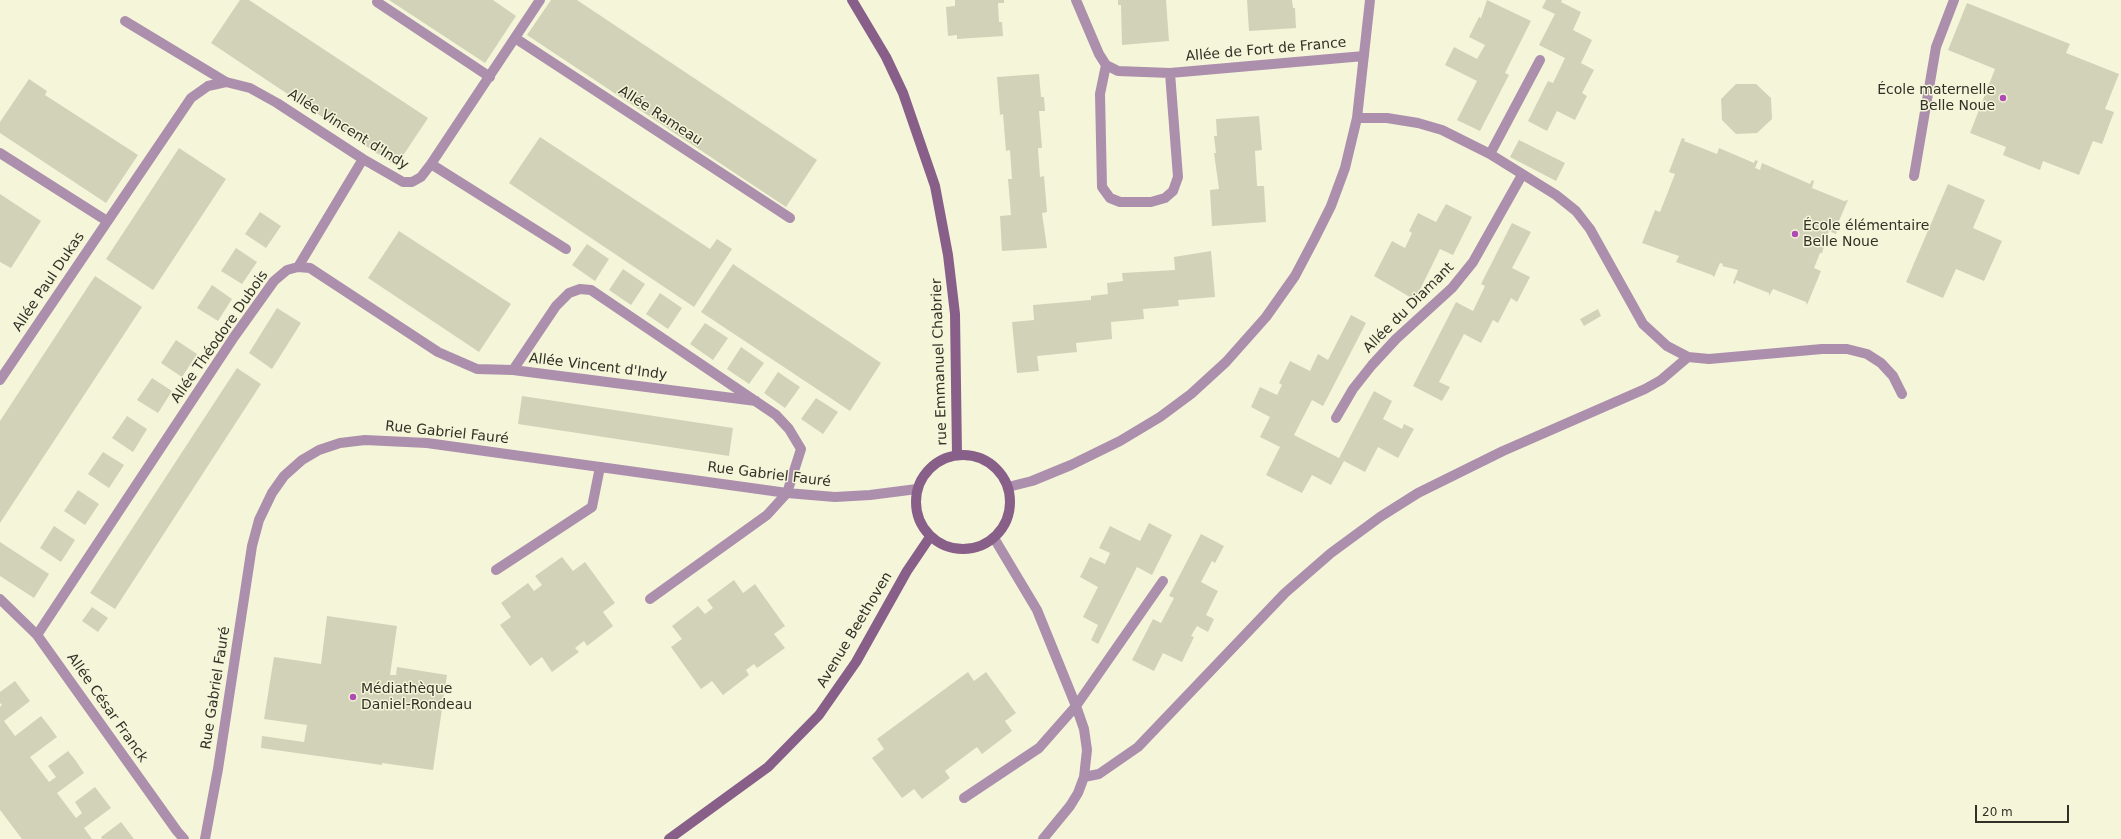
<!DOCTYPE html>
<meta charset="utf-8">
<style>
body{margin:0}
#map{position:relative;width:2121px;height:839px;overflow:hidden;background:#f5f5da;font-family:"DejaVu Sans",sans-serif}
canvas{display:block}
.scale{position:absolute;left:1975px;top:805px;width:94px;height:18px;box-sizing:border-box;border:2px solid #313127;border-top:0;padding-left:5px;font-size:12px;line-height:14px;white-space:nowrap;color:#313127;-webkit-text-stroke:3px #f5f5da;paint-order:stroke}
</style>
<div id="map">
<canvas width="2121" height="839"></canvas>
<div class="scale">20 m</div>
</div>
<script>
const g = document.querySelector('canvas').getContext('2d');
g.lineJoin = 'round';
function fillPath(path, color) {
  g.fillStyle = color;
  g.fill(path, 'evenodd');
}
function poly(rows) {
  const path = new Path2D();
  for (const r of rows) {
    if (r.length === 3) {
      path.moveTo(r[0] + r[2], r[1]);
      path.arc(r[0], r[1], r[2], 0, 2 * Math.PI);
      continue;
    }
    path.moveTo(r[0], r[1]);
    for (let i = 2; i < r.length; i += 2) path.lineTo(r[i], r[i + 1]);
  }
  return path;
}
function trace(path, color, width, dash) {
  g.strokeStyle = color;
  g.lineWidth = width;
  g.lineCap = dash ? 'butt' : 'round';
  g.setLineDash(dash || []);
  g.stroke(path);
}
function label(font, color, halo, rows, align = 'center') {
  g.font = font + ' "DejaVu Sans",sans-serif';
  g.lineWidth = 3;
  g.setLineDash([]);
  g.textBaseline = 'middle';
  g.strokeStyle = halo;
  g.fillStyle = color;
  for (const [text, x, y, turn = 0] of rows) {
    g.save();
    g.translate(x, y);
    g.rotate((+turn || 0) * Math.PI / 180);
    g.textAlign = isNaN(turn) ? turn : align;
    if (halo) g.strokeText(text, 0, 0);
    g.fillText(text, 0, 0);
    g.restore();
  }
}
fillPath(poly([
 [240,0,249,0,428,118,396,166,211,43],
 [389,0,493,0,516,16,485,63],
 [551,0,577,0,817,160,786,207,527,35],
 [955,0,1004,0,1004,3,998,3,999,22,1002,22,1003,36,957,39,957,35,948,36,946,7,955,6],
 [1118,0,1166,0,1169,41,1122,45,1121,5,1118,5],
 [1247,0,1292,0,1293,8,1295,8,1296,28,1249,31],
 [1487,0,1531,21,1505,73,1509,75,1480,131,1457,120,1477,81,1445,65,1454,47,1477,59,1485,45,1469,37,1479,17,1481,18],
 [1546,0,1562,0,1561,2,1581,12,1573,30,1592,40,1581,63,1594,70,1582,93,1587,96,1575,120,1557,111,1547,131,1528,121,1548,81,1553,83,1565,58,1539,45,1555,14,1542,8],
 [1967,3,2070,44,2066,53,2119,74,2105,109,2114,112,2102,144,2093,141,2079,175,2043,161,2040,170,2003,155,2006,147,1970,133,1995,69,1948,50],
 [1039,74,1041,97,1044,97,1045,111,1039,111,1042,148,1038,148,1040,177,1044,176,1047,212,1042,213,1047,248,1002,251,1000,216,1011,215,1008,179,1012,179,1010,150,1006,151,1003,114,1000,115,997,77],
 [29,79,47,91,45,95,138,155,106,203,0,133,0,122],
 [1736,84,1756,84,1771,98,1772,119,1757,133,1736,134,1722,120,1721,99],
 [1259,116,1262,150,1255,151,1257,186,1264,186,1266,222,1212,226,1210,190,1219,189,1214,153,1216,153,1214,136,1217,136,1216,119],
 [540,137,710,249,717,239,732,249,694,307,509,183],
 [1682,138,1685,139,1684,141,1717,154,1719,148,1754,163,1755,160,1758,161,1755,168,1760,170,1762,163,1810,184,1812,180,1814,181,1812,188,1844,201,1848,200,1835,230,1837,231,1836,234,1829,231,1822,253,1820,253,1814,268,1821,271,1807,305,1806,302,1773,289,1769,296,1769,293,1736,280,1735,284,1733,283,1738,270,1722,266,1723,264,1720,263,1714,277,1712,275,1676,262,1679,256,1642,243,1655,210,1660,212,1675,174,1669,172],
 [1519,140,1565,163,1556,181,1510,157],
 [179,148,226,179,153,290,106,259],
 [1948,184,1985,200,1973,228,2002,241,1984,281,1956,269,1943,298,1906,282],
 [0,194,41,221,11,268,0,262],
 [1446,204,1472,217,1453,255,1440,249,1415,300,1374,276,1392,241,1405,248,1412,233,1409,231,1418,213,1436,222],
 [260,212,281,226,266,248,245,234],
 [1512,223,1531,232,1512,268,1530,277,1517,302,1511,298,1498,323,1493,320,1481,343,1464,334,1439,382,1450,387,1442,401,1413,386,1456,302,1473,311,1485,286,1481,284],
 [399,231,511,304,479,352,368,278],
 [587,244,609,259,595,281,572,265],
 [236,248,257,262,242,284,221,271],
 [1211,251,1215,297,1178,300,1179,306,1143,309,1144,319,1111,322,1112,339,1076,343,1077,352,1037,356,1039,371,1017,373,1012,322,1034,320,1033,305,1091,300,1091,296,1108,294,1107,283,1123,281,1122,273,1175,270,1174,257],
 [733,264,881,363,850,411,701,312],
 [623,269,645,284,631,305,609,290],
 [95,276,142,307,0,523,0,421],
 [212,285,232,299,218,321,197,308],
 [660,293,682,308,668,329,646,314],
 [277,308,301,323,272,369,249,353],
 [1598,309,1601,316,1584,326,1580,319],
 [1351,315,1366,323,1323,406,1312,400,1294,435,1339,458,1374,391,1392,401,1383,419,1402,429,1404,424,1414,429,1398,458,1378,447,1365,472,1344,461,1331,485,1312,475,1302,493,1266,475,1280,447,1260,437,1270,417,1251,407,1260,387,1277,395,1282,385,1279,383,1290,361,1310,371,1318,354,1328,360],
 [705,323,728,338,713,360,690,344],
 [176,340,197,354,182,377,161,363],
 [741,347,764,363,749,384,727,369],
 [237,368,261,384,115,609,90,593],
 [778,372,800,387,785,408,764,393],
 [152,378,172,391,158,413,137,400],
 [522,396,733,428,729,456,518,424],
 [816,398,838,412,823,434,801,419],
 [127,416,147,429,133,452,112,438],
 [103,452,124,465,109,488,88,474],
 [78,490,99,504,85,525,64,511],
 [1149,523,1172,535,1152,575,1137,567,1098,644,1091,640,1098,625,1083,617,1098,587,1080,577,1090,557,1105,564,1110,553,1099,548,1110,526,1140,541],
 [54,526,75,540,61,562,40,548],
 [1201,534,1224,546,1215,563,1212,561,1201,582,1218,591,1206,615,1214,619,1208,632,1197,626,1191,636,1194,637,1182,662,1163,653,1154,671,1132,660,1153,619,1161,623,1174,598,1169,596],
 [0,542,49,574,34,598,0,576],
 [562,557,573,571,585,562,615,603,603,612,613,626,587,646,584,641,575,648,579,652,552,672,542,657,530,666,500,625,511,617,501,603,528,583,534,591,542,585,535,576],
 [734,580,743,593,755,584,785,626,774,634,785,648,757,668,754,664,746,670,749,675,723,695,712,681,701,689,671,647,682,639,672,626,698,606,705,614,713,608,707,600],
 [92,607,108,618,98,632,82,621],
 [327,616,397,626,390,675,396,675,397,667,447,675,433,770,382,763,382,765,261,748,262,736,304,742,307,725,264,719,274,657,321,664],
 [968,672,974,681,986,672,1016,713,1005,721,1012,731,982,754,977,747,945,771,950,778,922,799,914,789,902,798,872,758,884,749,877,739],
 [15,681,30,701,4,721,15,736,41,716,49,726,57,737,30,757,49,782,56,777,48,766,68,751,76,761,84,773,57,793,76,818,82,813,75,802,95,787,111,808,84,828,92,839,22,839,0,810,0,707,2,705,0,703,0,692],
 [121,822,134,839,102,839,101,837]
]), '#d2d2b8');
trace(poly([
 [125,21,226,82],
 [496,570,592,507,600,467],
 [650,599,767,515,787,493],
 [964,798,1039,748,1076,706]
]), '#ab8fac', 10);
trace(poly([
 [1076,0,1099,54,1106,65,1118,71,1170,73,1364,56],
 [377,2,490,77],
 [515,38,790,218],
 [1106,65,1100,94,1102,187,1110,198,1120,202,1151,202,1165,198,1173,191,1178,177,1170,73],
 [1357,118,1387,118,1418,123,1442,130,1490,154,1556,195,1576,211,1590,229,1643,324,1667,346,1688,357,1709,359,1822,349,1847,349,1867,354,1881,363,1893,376,1902,394],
 [0,153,107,221],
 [1490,154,1540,60],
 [431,164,540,0],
 [1914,176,1936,47,1954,0],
 [298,267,363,159],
 [513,370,556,306,569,293,580,289,591,290,776,415,789,429,801,449,787,493],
 [0,380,191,98,208,86,226,82,250,88,277,103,363,159,403,182,412,182,421,177,431,164,566,249],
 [1336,418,1353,389,1372,365,1396,339,1452,288,1473,262,1522,175],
 [1008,487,1032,481,1071,465,1120,441,1160,417,1191,394,1226,362,1266,317,1295,276,1315,238,1331,206,1345,168,1357,118,1370,0],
 [994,538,1037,610,1076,706,1084,729,1087,750,1084,777,1078,793,1070,806,1043,839],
 [0,599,37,635,177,831,184,839],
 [37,635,234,337,274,281,287,270,298,267,310,268,438,352,477,369,513,370,756,401],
 [1076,706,1163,581],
 [1084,777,1099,774,1138,747,1285,593,1331,553,1380,517,1418,493,1503,451,1645,389,1661,380,1688,357],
 [205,839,218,769,252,546,259,520,272,493,284,476,302,460,319,450,340,443,365,440,427,443,787,493,835,497,870,495,917,489]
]), '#ab8fac', 10);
trace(poly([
 [852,0,886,57,903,93,935,186,948,255,955,314,957,455],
 [963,502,47],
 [669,839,768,767,819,715,856,662,907,571,930,537]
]), '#885f89', 10);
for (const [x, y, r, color] of [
 [2003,98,4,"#ae4cb3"],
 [1795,234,4,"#ae4cb3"],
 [353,697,4,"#ae4cb3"]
]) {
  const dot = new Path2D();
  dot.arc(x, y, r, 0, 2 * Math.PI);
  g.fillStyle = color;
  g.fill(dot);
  trace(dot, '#f5f5da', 1.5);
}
label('14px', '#313127', '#f5f5da', [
 ["Allée de Fort de France",1266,50,-5],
 ["Allée Rameau",660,116,33],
 ["Allée Vincent d'Indy",348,130,32],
 ["Allée Paul Dukas",49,282,-56],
 ["Allée du Diamant",1409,308,-45],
 ["Allée Théodore Dubois",220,337,-55],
 ["rue Emmanuel Chabrier",940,362,-92],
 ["Allée Vincent d'Indy",598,367,7],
 ["Rue Gabriel Fauré",447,433,6],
 ["Rue Gabriel Fauré",769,475,7],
 ["Avenue Beethoven",855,630,-59],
 ["Rue Gabriel Fauré",216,688,-81],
 ["Allée César Franck",107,708,55]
]);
label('14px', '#313127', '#f5f5da', [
 ["École maternelle",1995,90,"right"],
 ["Belle Noue",1995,106,"right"],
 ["École élémentaire",1803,226],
 ["Belle Noue",1803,242],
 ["Médiathèque",361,689],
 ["Daniel-Rondeau",361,705]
], 'left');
</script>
